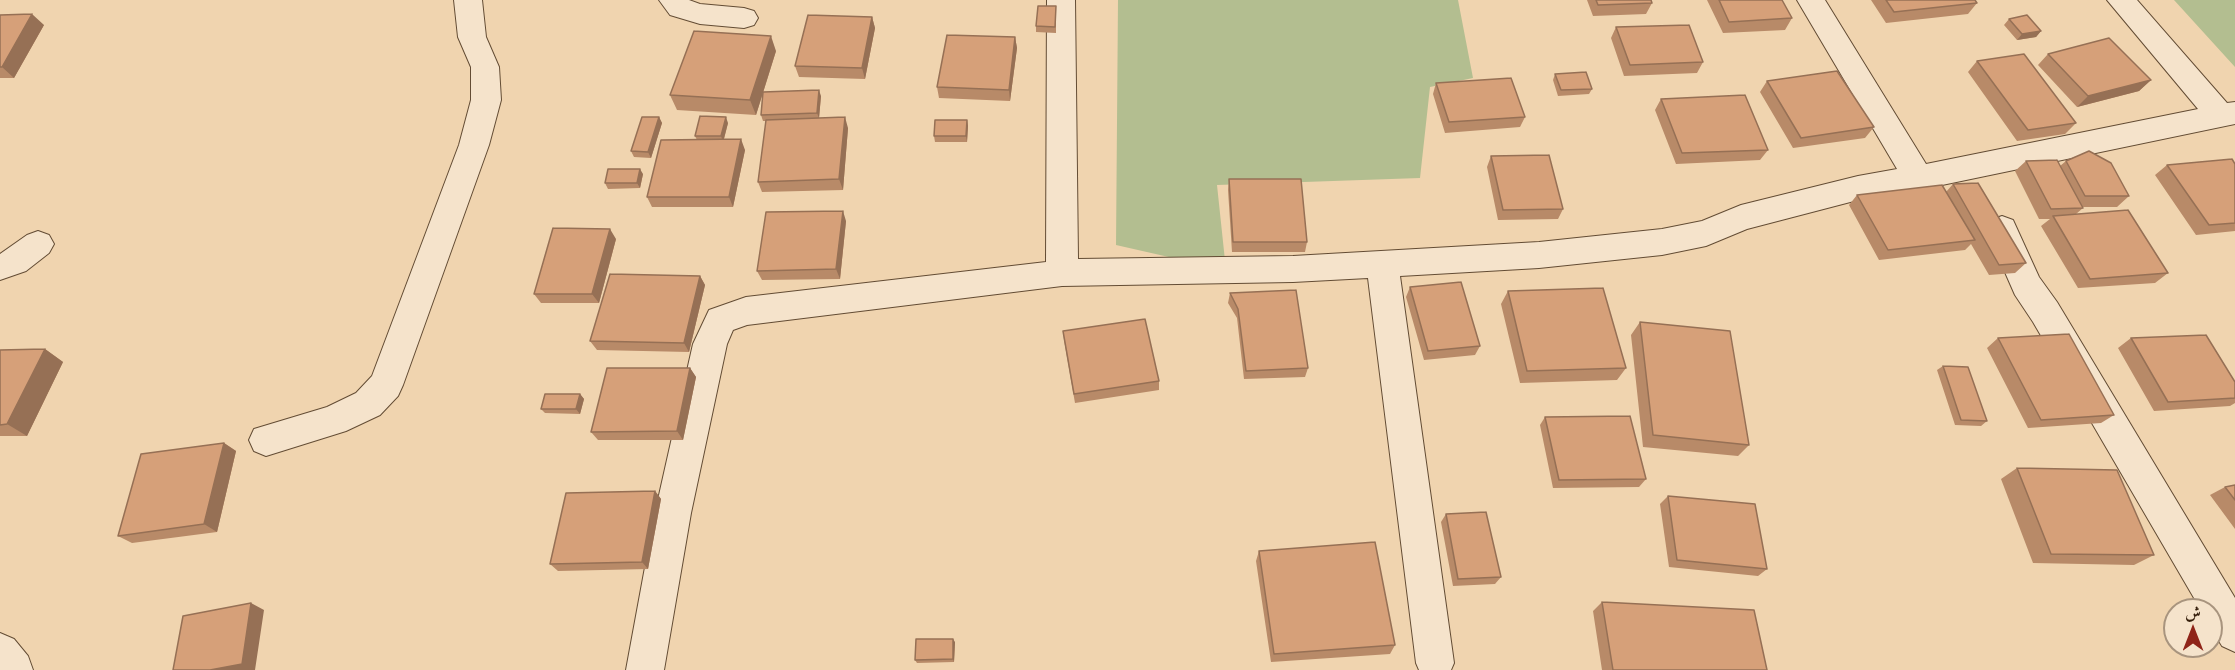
<!DOCTYPE html>
<meta charset="utf-8">
<style>
body{margin:0}
#map{position:relative;width:2235px;height:670px;overflow:hidden;background:#f0d4af;font-family:"Libre Caslon Text",Amiri,serif}
canvas{display:block}
.north{position:absolute;left:2163px;top:598px;width:60px;height:60px;box-sizing:border-box;background:#f5e3cb;border:2px solid #a8947e;border-radius:50%;rotate:0deg;font-size:16px;font-weight:700;line-height:24px;text-align:center;color:#341e0b}
.north::after{content:'';display:block;margin:auto;width:21px;height:27px;background:#8f2418;clip-path:polygon(50% 0,100% 100%,50% 72%,0 100%)}
</style>
<div id="map">
<canvas width="2235" height="670"></canvas>
<div class="north">ش</div>
</div>
<script>
const g = document.querySelector('canvas').getContext('2d');
g.lineJoin = 'round';
function fillPath(path, color) {
  g.fillStyle = color;
  g.fill(path, 'evenodd');
}
function poly(rows) {
  const path = new Path2D();
  for (const r of rows) {
    path.moveTo(r[0], r[1]);
    for (let i = 2; i < r.length; i += 2) path.lineTo(r[i], r[i + 1]);
  }
  return path;
}
function trace(path, color, width, dash) {
  g.strokeStyle = color;
  g.lineWidth = width;
  g.lineCap = dash ? 'butt' : 'round';
  g.setLineDash(dash || []);
  g.stroke(path);
}
fillPath(poly([
 [1118,0,1458,0,1473,78,1430,87,1420,178,1217,185,1226,270,1116,245],
 [2174,0,2235,0,2235,67]
]), '#b3be90');
const minor = poly([
 [454,0,482,0,486,37,499,67,501,100,489,145,403,385,398,396,380,415,346,431,266,456,254,451,249,440,254,429,327,407,356,393,372,376,459,145,471,100,471,67,458,37,454,0],
 [659,0,689,0,700,4,744,8,754,11,758,18,754,25,744,28,700,24,670,15,659,0],
 [1047,0,1075,0,1078,259,1293,256,1539,242,1662,229,1702,221,1741,205,1858,176,1897,169,1797,0,1825,0,1926,164,2198,109,2107,0,2137,0,2227,103,2235,102,2235,124,1918,190,1858,200,1747,229,1706,246,1662,255,1539,268,1400,276,1454,663,1451,670,1419,670,1416,663,1368,278,1293,282,1062,286,747,325,733,330,727,344,691,513,664,670,626,670,655,513,693,344,709,310,746,297,1046,262,1047,0],
 [2002,216,2013,220,2039,277,2057,302,2235,598,2235,652,2222,646,2211,628,2211,610,2201,610,2033,322,2015,295,1986,229,1991,220,2002,216],
 [38,231,49,235,54,244,49,253,26,271,0,280,0,254,27,235,38,231],
 [0,633,14,639,28,656,33,670,0,670,0,633]
]);
trace(minor, '#634c34', 2);
fillPath(minor, '#f5e3cb');
fillPath(poly([
 [1587,0,1651,0,1652,3,1646,14,1593,16],
 [1707,0,1782,0,1792,18,1785,30,1723,33],
 [1871,0,1975,0,1977,3,1968,14,1886,23],
 [1056,6,1056,33,1036,32,1036,26],
 [0,15,44,25,14,78,0,78],
 [872,17,875,28,865,79,799,77,795,66],
 [2009,19,2041,31,2036,37,2017,40,2004,25],
 [1616,27,1703,62,1697,73,1624,76,1611,38],
 [1015,37,1017,48,1010,101,939,98,937,87],
 [776,51,756,115,677,110,670,95],
 [2048,54,2151,80,2139,91,2077,107,2038,65],
 [1977,61,2076,123,2065,134,2017,141,1968,72],
 [1555,74,1592,89,1589,94,1558,96,1553,80],
 [1767,81,1874,127,1865,138,1793,148,1760,92],
 [1436,83,1525,117,1520,127,1445,133,1433,94],
 [821,96,819,118,848,128,843,190,762,192,758,182,766,121,763,121,761,115],
 [1661,99,1768,150,1760,160,1676,164,1655,110],
 [659,117,662,123,651,158,634,157,631,151],
 [967,120,968,126,967,142,935,142,934,136],
 [728,123,724,139,745,150,733,207,652,207,647,197,697,140,695,136],
 [1491,156,1563,209,1558,219,1498,220,1487,167],
 [2026,161,2060,166,2066,161,2129,196,2117,207,2082,207,2083,208,2076,214,2168,273,2155,283,2078,288,2041,226,2050,219,2039,219,2015,171],
 [2235,164,2235,231,2196,235,2155,175,2167,165],
 [643,174,640,188,608,189,605,183],
 [1229,179,1307,242,1305,252,1232,252,1228,190],
 [1953,184,2026,263,2015,273,1989,275,1971,244,1965,250,1879,260,1849,205,1857,195,1946,192],
 [846,221,840,279,762,280,757,271],
 [616,239,599,303,541,303,534,294],
 [700,276,705,285,689,352,597,350,590,341],
 [1410,287,1480,346,1475,355,1424,360,1406,297],
 [1508,291,1626,368,1617,380,1520,383,1501,304],
 [1230,293,1308,368,1305,377,1244,379,1237,318,1228,303],
 [1640,322,1749,445,1738,456,1643,447,1631,335],
 [1063,331,1159,381,1159,390,1075,403,1064,340],
 [1998,338,2114,415,2101,423,2028,428,1987,348],
 [2131,338,2235,382,2235,403,2230,406,2154,411,2118,348],
 [45,349,63,362,27,436,0,436,0,350],
 [1943,366,1987,421,1981,426,1955,425,1937,370],
 [690,368,696,377,683,440,598,440,591,432],
 [580,394,584,399,580,414,545,413,541,409],
 [1545,417,1646,479,1639,487,1553,488,1540,425],
 [224,443,236,451,217,532,132,543,118,536],
 [2017,468,2154,555,2134,565,2033,563,2001,479],
 [2235,485,2235,529,2210,495,2225,487],
 [655,491,661,499,648,569,558,571,550,564],
 [1668,496,1767,569,1758,576,1669,567,1660,504],
 [1446,514,1501,577,1495,584,1453,586,1441,522],
 [1259,551,1395,645,1390,654,1271,662,1256,561],
 [1602,602,1767,670,1602,670,1593,611],
 [955,642,954,662,917,663,915,660]
]), '#b88a68');
fillPath(poly([
 [32,14,44,25,14,78,2,67],
 [872,17,875,28,865,79,862,68],
 [2041,31,2036,37,2017,40,2022,34],
 [771,36,776,51,756,115,750,100],
 [1015,37,1017,48,1010,101,1009,90],
 [2151,80,2139,91,2077,107,2088,96],
 [819,90,821,96,819,118,817,113],
 [659,117,662,123,651,158,648,152],
 [726,117,728,123,723,142,721,136],
 [845,117,848,128,843,190,839,179],
 [967,120,968,126,967,142,966,136],
 [741,139,745,150,733,207,729,197],
 [640,169,643,174,640,188,637,183],
 [843,211,846,221,840,279,836,269],
 [610,229,616,239,599,303,592,294],
 [700,276,705,285,689,352,684,343],
 [45,349,63,362,27,436,7,424],
 [690,368,696,377,683,440,677,431],
 [580,394,584,399,580,414,576,409],
 [224,443,236,451,217,532,204,524],
 [655,491,661,499,648,569,642,562],
 [251,603,264,610,255,670,210,670],
 [953,639,955,642,954,662,953,659]
]), '#967055');
const building = poly([
 [1596,0,1651,0,1652,3,1598,5,1596,0],
 [1719,0,1782,0,1792,18,1729,22,1719,0],
 [1886,0,1975,0,1977,3,1894,12,1886,0],
 [1038,6,1056,6,1055,27,1036,26,1038,6],
 [32,14,2,67,0,67,0,15,32,14],
 [808,15,872,17,862,68,795,66,808,15],
 [2027,15,2041,31,2022,34,2009,19,2027,15],
 [1689,25,1703,62,1630,65,1616,27,1689,25],
 [694,31,771,36,750,100,670,95,694,31],
 [947,35,1015,37,1009,90,937,87,947,35],
 [2109,38,2151,80,2088,96,2048,54,2109,38],
 [2024,54,2076,123,2028,130,1977,61,2024,54],
 [1837,71,1874,127,1801,138,1767,81,1837,71],
 [1586,72,1592,89,1561,90,1555,74,1586,72],
 [1511,78,1525,117,1449,122,1436,83,1511,78],
 [819,90,817,113,761,115,763,92,819,90],
 [1745,95,1768,150,1682,153,1661,99,1745,95],
 [700,116,726,117,721,136,695,136,700,116],
 [642,117,659,117,648,152,631,151,642,117],
 [845,117,839,179,758,182,766,120,845,117],
 [935,120,967,120,966,136,934,136,935,120],
 [741,139,729,197,647,197,661,140,741,139],
 [2089,151,2111,163,2129,196,2085,196,2066,161,2089,151],
 [1549,155,1563,209,1503,210,1491,156,1549,155],
 [2232,159,2235,164,2235,223,2209,225,2167,165,2232,159],
 [2057,160,2083,208,2051,209,2026,161,2057,160],
 [608,169,640,169,637,183,605,183,608,169],
 [1229,179,1301,179,1307,242,1233,242,1229,179],
 [1978,183,2026,263,1999,265,1953,184,1978,183],
 [1942,185,1975,240,1888,250,1857,195,1942,185],
 [2128,210,2168,273,2090,279,2053,216,2128,210],
 [843,211,836,269,757,271,766,212,843,211],
 [553,228,610,229,592,294,534,294,553,228],
 [610,274,700,276,684,343,590,341,610,274],
 [1461,282,1480,346,1428,351,1410,287,1461,282],
 [1603,288,1626,368,1527,371,1508,291,1603,288],
 [1296,290,1308,368,1246,371,1238,309,1230,293,1296,290],
 [1145,319,1159,381,1074,394,1063,331,1145,319],
 [1640,322,1730,331,1749,445,1653,435,1640,322],
 [2069,334,2114,415,2041,420,1998,338,2069,334],
 [2206,335,2235,382,2235,398,2168,402,2131,338,2206,335],
 [45,349,7,424,0,425,0,350,45,349],
 [1943,366,1968,367,1987,421,1961,420,1943,366],
 [607,368,690,368,677,431,591,432,607,368],
 [545,394,580,394,576,409,541,409,545,394],
 [1630,416,1646,479,1559,480,1545,417,1630,416],
 [224,443,204,524,118,536,141,454,224,443],
 [2017,468,2117,470,2154,555,2051,554,2017,468],
 [2235,485,2235,500,2225,487,2235,485],
 [655,491,642,562,550,564,566,493,655,491],
 [1668,496,1755,504,1767,569,1677,560,1668,496],
 [1486,512,1501,577,1458,579,1446,514,1486,512],
 [1375,542,1395,645,1274,654,1259,551,1375,542],
 [1602,602,1754,610,1767,670,1613,670,1602,602],
 [251,603,242,664,210,670,173,670,183,616,251,603],
 [916,639,953,639,953,659,915,660,916,639]
]);
fillPath(building, '#d6a079');
trace(building, '#967055', 1.5);
</script>
